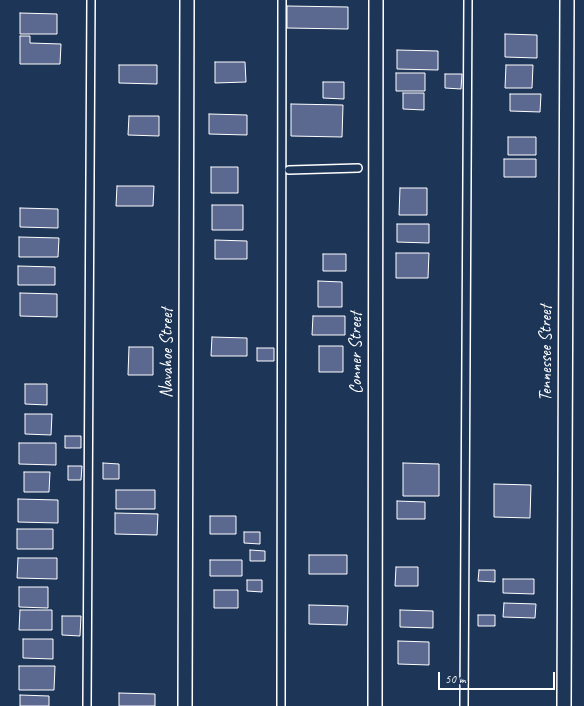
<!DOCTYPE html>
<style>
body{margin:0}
#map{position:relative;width:584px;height:706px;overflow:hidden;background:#1d3557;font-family:Caveat,sans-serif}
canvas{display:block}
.scale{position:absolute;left:438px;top:672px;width:117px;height:18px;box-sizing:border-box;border:2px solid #fff;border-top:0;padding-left:5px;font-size:12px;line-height:14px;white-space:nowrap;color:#fff;-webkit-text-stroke:3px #1d3557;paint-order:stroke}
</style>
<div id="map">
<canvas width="584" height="706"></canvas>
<div class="scale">50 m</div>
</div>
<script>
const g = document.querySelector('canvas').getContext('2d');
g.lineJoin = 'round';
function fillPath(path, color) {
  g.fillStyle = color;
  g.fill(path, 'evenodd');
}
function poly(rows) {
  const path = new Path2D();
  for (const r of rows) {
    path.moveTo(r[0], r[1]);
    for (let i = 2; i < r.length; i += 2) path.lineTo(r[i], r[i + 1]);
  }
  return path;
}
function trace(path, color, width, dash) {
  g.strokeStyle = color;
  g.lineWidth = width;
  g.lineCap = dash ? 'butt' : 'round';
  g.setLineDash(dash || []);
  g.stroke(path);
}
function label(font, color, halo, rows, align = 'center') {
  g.font = font + ' Caveat,sans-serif';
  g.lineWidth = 3.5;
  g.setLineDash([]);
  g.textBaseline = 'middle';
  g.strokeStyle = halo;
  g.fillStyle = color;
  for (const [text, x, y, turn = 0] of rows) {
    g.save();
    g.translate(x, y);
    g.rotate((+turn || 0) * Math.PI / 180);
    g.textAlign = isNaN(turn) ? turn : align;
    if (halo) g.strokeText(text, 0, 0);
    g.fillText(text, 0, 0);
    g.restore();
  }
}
const building = poly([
 [287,6,348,7,348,29,287,28,287,6],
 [20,13,57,14,57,34,20,34,20,13],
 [505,34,537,35,537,58,505,57,505,34],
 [20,36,30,36,30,43,61,44,60,64,20,64,20,36],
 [397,50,438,51,438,70,397,69,397,50],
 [215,62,245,62,246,82,215,83,215,62],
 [119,65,157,65,157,84,119,83,119,65],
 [506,65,533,65,532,88,505,88,506,65],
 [396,73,425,73,425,91,396,91,396,73],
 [445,74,462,74,461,89,445,88,445,74],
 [323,82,344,82,344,99,323,98,323,82],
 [403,93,424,93,424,110,403,109,403,93],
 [510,94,541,94,540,112,510,111,510,94],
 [291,104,343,105,342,137,291,136,291,104],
 [209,114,247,115,247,135,209,134,209,114],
 [129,116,159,116,159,136,128,135,129,116],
 [508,137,536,137,536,155,508,155,508,137],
 [504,159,536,159,536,177,504,177,504,159],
 [211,167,238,167,238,193,211,193,211,167],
 [117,186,154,186,153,206,116,206,117,186],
 [400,188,427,188,427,215,399,215,400,188],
 [212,205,243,205,243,230,212,230,212,205],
 [20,208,58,209,58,228,20,227,20,208],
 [397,224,429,224,429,243,397,242,397,224],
 [19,237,59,238,58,257,19,257,19,237],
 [215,240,247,241,247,259,215,259,215,240],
 [396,253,429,253,428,278,396,278,396,253],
 [323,254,346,254,346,271,323,271,323,254],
 [18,266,55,267,55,285,18,285,18,266],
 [318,281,342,282,342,307,318,307,318,281],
 [20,293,57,294,57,317,20,316,20,293],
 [313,316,345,316,345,335,312,335,313,316],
 [212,337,247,338,247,356,211,356,212,337],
 [319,346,343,346,343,372,319,372,319,346],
 [129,347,153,347,153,375,128,375,129,347],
 [257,348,274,348,274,361,257,361,257,348],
 [25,384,47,384,47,405,25,404,25,384],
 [25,414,52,414,51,435,25,434,25,414],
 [65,436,81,436,81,448,65,448,65,436],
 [19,443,56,443,56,465,19,464,19,443],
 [103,463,119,464,119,479,103,479,103,463],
 [403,463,439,464,439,496,403,496,403,463],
 [68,466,82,466,81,480,68,480,68,466],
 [24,472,50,472,49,492,24,492,24,472],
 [494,484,531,485,530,518,494,517,494,484],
 [116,490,155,490,155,509,116,509,116,490],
 [18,499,58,500,58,523,18,522,18,499],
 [397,501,425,502,425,519,397,519,397,501],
 [115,513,158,514,157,535,115,534,115,513],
 [210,516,236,516,236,534,210,534,210,516],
 [17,529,53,529,53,549,17,549,17,529],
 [244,532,260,532,260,544,244,543,244,532],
 [250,550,265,551,265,561,250,561,250,550],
 [309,555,347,555,347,574,309,574,309,555],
 [18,558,57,558,57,579,17,578,18,558],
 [210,560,242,560,242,576,210,576,210,560],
 [396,567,418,567,418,586,395,586,396,567],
 [479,570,495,570,495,582,478,581,479,570],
 [503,579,534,579,534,594,503,593,503,579],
 [247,580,262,580,262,592,247,591,247,580],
 [19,587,48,587,48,608,19,607,19,587],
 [214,590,238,590,238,608,214,608,214,590],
 [504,603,536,604,535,618,503,617,504,603],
 [309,605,348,606,347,625,309,624,309,605],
 [20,610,52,610,52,630,19,630,20,610],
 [400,610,433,611,433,628,400,627,400,610],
 [478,615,495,615,495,626,478,626,478,615],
 [62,616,81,616,80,636,62,635,62,616],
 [23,639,53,639,53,659,23,658,23,639],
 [398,641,429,642,429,665,398,664,398,641],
 [19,666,55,666,54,690,19,690,19,666],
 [119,693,155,694,155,706,119,706,119,693],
 [20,695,49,696,49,706,20,706,20,695]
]);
fillPath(building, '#5b6890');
trace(building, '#fff', 1);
const service = poly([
 [289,170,358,168],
 [87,706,91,0],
 [281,706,282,0],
 [464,706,468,0]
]);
const minor = poly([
 [185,706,187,0],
 [375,706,376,0],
 [564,706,567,0]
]);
trace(service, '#fff', 10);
trace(minor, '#fff', 16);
trace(service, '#1d3557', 7);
trace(minor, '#1d3557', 13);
label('17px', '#fff', '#1d3557', [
 ["Navahoe Street",168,353,-90],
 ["Conner Street",357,353,-90],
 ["Tennessee Street",547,353,-90]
]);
</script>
